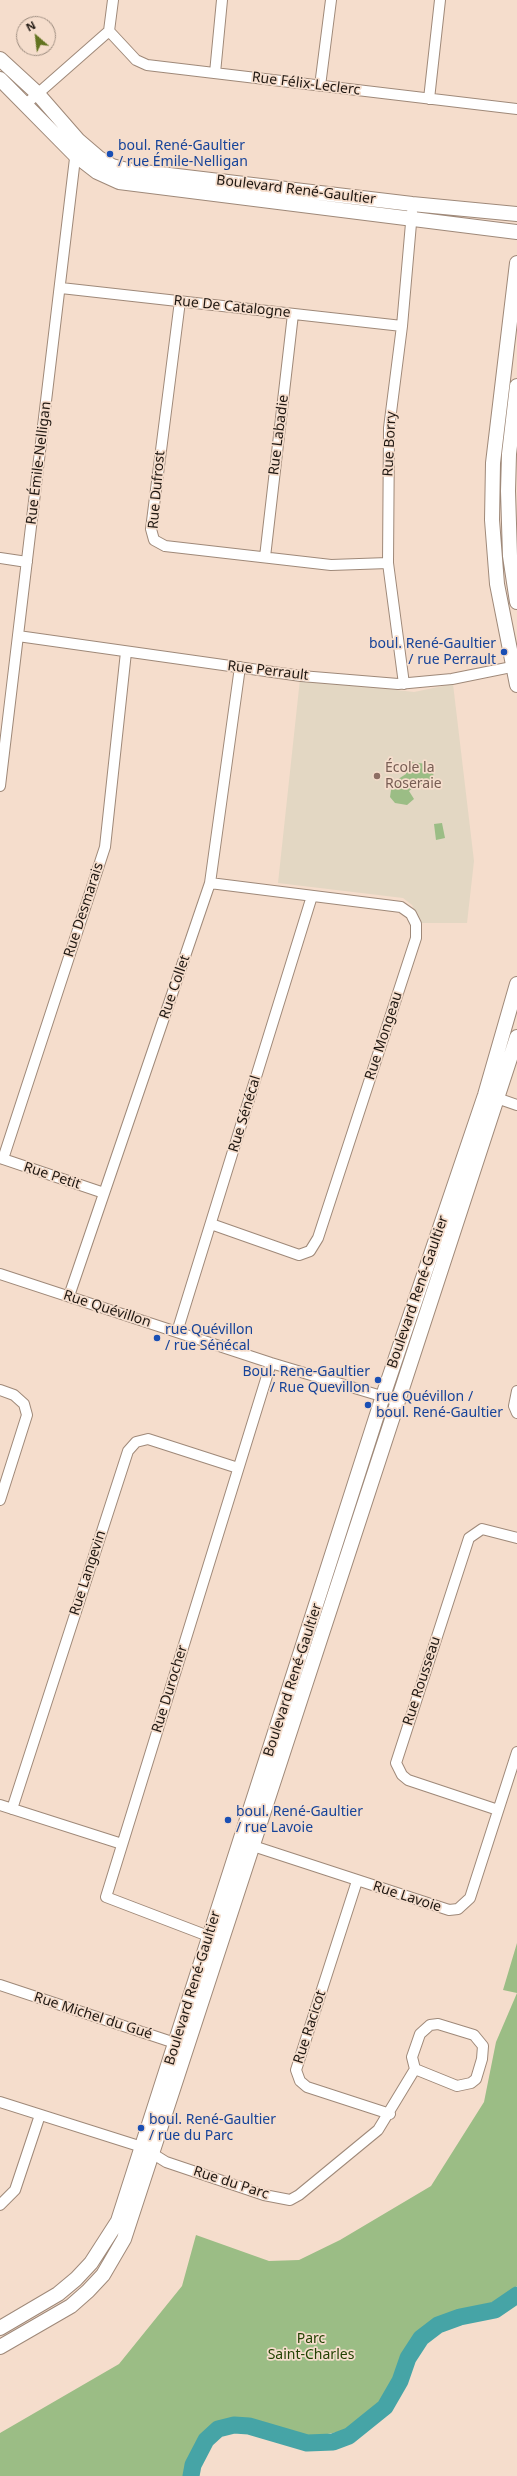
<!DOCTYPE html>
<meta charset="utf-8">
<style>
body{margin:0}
#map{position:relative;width:517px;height:2476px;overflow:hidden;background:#f5ddcc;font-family:"Noto Sans",sans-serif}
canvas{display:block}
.north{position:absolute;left:16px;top:16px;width:40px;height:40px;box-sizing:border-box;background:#f5ddcc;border:1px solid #9f8e81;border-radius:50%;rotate:332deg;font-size:11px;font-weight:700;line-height:16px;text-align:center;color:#1f1711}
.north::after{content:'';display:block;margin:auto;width:14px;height:18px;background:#627320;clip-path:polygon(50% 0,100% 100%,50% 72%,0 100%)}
</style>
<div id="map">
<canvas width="517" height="2476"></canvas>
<div class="north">N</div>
</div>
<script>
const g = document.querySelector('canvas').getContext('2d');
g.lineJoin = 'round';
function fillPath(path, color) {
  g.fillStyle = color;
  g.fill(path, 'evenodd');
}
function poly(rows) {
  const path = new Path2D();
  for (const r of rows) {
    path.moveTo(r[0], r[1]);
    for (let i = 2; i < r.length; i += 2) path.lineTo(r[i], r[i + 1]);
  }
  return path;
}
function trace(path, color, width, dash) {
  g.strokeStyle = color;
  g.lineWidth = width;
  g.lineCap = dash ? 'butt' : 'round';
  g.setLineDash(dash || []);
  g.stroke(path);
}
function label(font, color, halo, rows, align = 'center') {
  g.font = font + ' "Noto Sans",sans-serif';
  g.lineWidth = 3.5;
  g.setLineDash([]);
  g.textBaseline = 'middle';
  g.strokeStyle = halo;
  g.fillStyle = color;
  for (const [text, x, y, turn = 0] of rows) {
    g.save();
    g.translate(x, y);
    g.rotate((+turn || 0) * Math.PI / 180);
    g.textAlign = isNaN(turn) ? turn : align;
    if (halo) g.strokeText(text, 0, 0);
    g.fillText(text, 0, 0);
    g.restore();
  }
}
fillPath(poly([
 [300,679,414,692,453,684,474,861,467,923,421,923,412,905,403,898,278,883]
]), '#e3d7c3');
fillPath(poly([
 [411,762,427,764,434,770,432,784,429,786,418,784,409,791,414,799,407,805,395,803,390,797,392,783,406,774,407,765],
 [442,823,445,838,436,840,434,824],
 [517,1943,517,2286,494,2302,440,2318,425,2327,403,2352,388,2394,377,2407,347,2430,318,2436,298,2435,255,2421,235,2418,222,2421,211,2426,199,2438,191,2452,186,2476,0,2476,0,2433,119,2364,182,2286,196,2235,269,2261,299,2260,340,2240,431,2186,484,2102,496,2042,517,1993,503,1990]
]), '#9bbd85');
trace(poly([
 [191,2476,193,2465,206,2440,218,2429,234,2425,249,2426,307,2443,333,2442,349,2436,385,2407,400,2381,408,2358,421,2338,438,2325,460,2317,495,2310,517,2295]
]), '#46a4a6', 17);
const street = poly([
 [109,31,136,60,147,65,517,109],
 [215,73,222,0],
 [320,86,331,0],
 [429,99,440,0],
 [26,104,109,31,113,0],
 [61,288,402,326],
 [180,301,151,529,154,540,165,546,331,565,388,563],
 [265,557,293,314],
 [0,558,27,562],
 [18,636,301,676,398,684,452,679,517,666],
 [404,684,388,563,389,428,402,326,412,212],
 [0,786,76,150],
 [210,883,401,907,411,914,416,924,416,938,318,1238,310,1251,299,1255,211,1224],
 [491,1096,517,1105],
 [0,1158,104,1193],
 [3,1159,105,847,126,652],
 [0,1274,271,1363,398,1401],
 [69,1296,210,883,240,667],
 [177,1332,312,896],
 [0,1390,14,1395,24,1404,27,1415,0,1500],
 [517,1391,514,1406,517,1413],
 [0,1805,122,1844],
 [12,1809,128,1451,136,1442,148,1439,238,1468],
 [498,1810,408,1780,402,1775,396,1763,469,1538,482,1529,517,1538],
 [247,1844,449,1910,458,1909,470,1898,517,1752],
 [357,1881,296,2070,300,2081,307,2087,390,2114],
 [216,1939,106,1897,271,1363],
 [0,1985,181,2045],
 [438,2024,474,2035,483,2046,482,2059,476,2079,471,2083,457,2086,415,2069,412,2057,420,2034,430,2025,438,2024],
 [0,2102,142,2147,166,2162,264,2195,290,2200,299,2195,378,2130,415,2069],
 [0,2205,15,2190,40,2115]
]);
const secondary = poly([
 [0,59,37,93,78,140,99,158,112,166,127,170,412,204,517,214],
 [0,79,75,155,97,172,119,182,517,232],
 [517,263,493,463,492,520,497,584,517,685],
 [517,386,509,454,508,491,510,556,517,602],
 [0,2328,58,2294,76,2279,91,2263,118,2221,383,1396,485,1095,517,984],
 [0,2347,71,2306,88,2291,103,2275,124,2239,517,1037]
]);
trace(street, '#9f8979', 12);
trace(secondary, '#9f8979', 16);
trace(street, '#fff', 10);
trace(secondary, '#fff', 14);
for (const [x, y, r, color] of [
 [110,154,4,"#1a4fb4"],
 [504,652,4,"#1a4fb4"],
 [377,776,4,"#8d6e63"],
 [157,1338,4,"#1a4fb4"],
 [378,1380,4,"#1a4fb4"],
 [368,1405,4,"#1a4fb4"],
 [228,1820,4,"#1a4fb4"],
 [141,2128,4,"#1a4fb4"]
]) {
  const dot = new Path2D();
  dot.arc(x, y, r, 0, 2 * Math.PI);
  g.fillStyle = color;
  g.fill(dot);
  trace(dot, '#f5ddcc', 1.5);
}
label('14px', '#1f1711', '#f5ddcc', [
 ["Rue Félix-Leclerc",306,84,7],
 ["Boulevard René-Gaultier",296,190,7],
 ["Rue De Catalogne",232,307,6],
 ["Rue Labadie",279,435,-83],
 ["Rue Borry",390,444,-87],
 ["Rue Émile-Nelligan",39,463,-83],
 ["Rue Dufrost",157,490,-85],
 ["Rue Perrault",268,671,7],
 ["Rue Desmarais",84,910,-72],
 ["Rue Collet",175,987,-71],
 ["Rue Mongeau",384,1036,-72],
 ["Rue Sénécal",245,1114,-73],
 ["Rue Petit",52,1176,18],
 ["Boulevard René-Gaultier",418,1292,-71],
 ["Rue Quévillon",107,1309,18],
 ["Rue Langevin",88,1573,-72],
 ["Boulevard René-Gaultier",293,1680,-72],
 ["Rue Rousseau",422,1681,-72],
 ["Rue Durocher",170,1689,-73],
 ["Rue Lavoie",407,1897,18],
 ["Boulevard René-Gaultier",193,1988,-73],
 ["Rue Michel du Gué",93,2016,18],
 ["Rue Racicot",310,2027,-72],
 ["Rue du Parc",231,2183,18]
]);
label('14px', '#164399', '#f5ddcc', [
 ["boul. René-Gaultier",118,146],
 ["/ rue Émile-Nelligan",118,162],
 ["boul. René-Gaultier",496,644,"right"],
 ["/ rue Perrault",496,660,"right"],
 ["rue Quévillon",165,1330],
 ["/ rue Sénécal",165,1346],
 ["Boul. Rene-Gaultier",370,1372,"right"],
 ["/ Rue Quevillon",370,1388,"right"],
 ["rue Quévillon /",376,1397],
 ["boul. René-Gaultier",376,1413],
 ["boul. René-Gaultier",236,1812],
 ["/ rue Lavoie",236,1828],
 ["boul. René-Gaultier",149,2120],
 ["/ rue du Parc",149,2136]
], 'left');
label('14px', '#785e54', '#f5ddcc', [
 ["École la",385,768],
 ["Roseraie",385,784]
], 'left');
label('14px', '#234203', '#f5ddcc', [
 ["Parc",311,2339],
 ["Saint-Charles",311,2355]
]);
</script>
